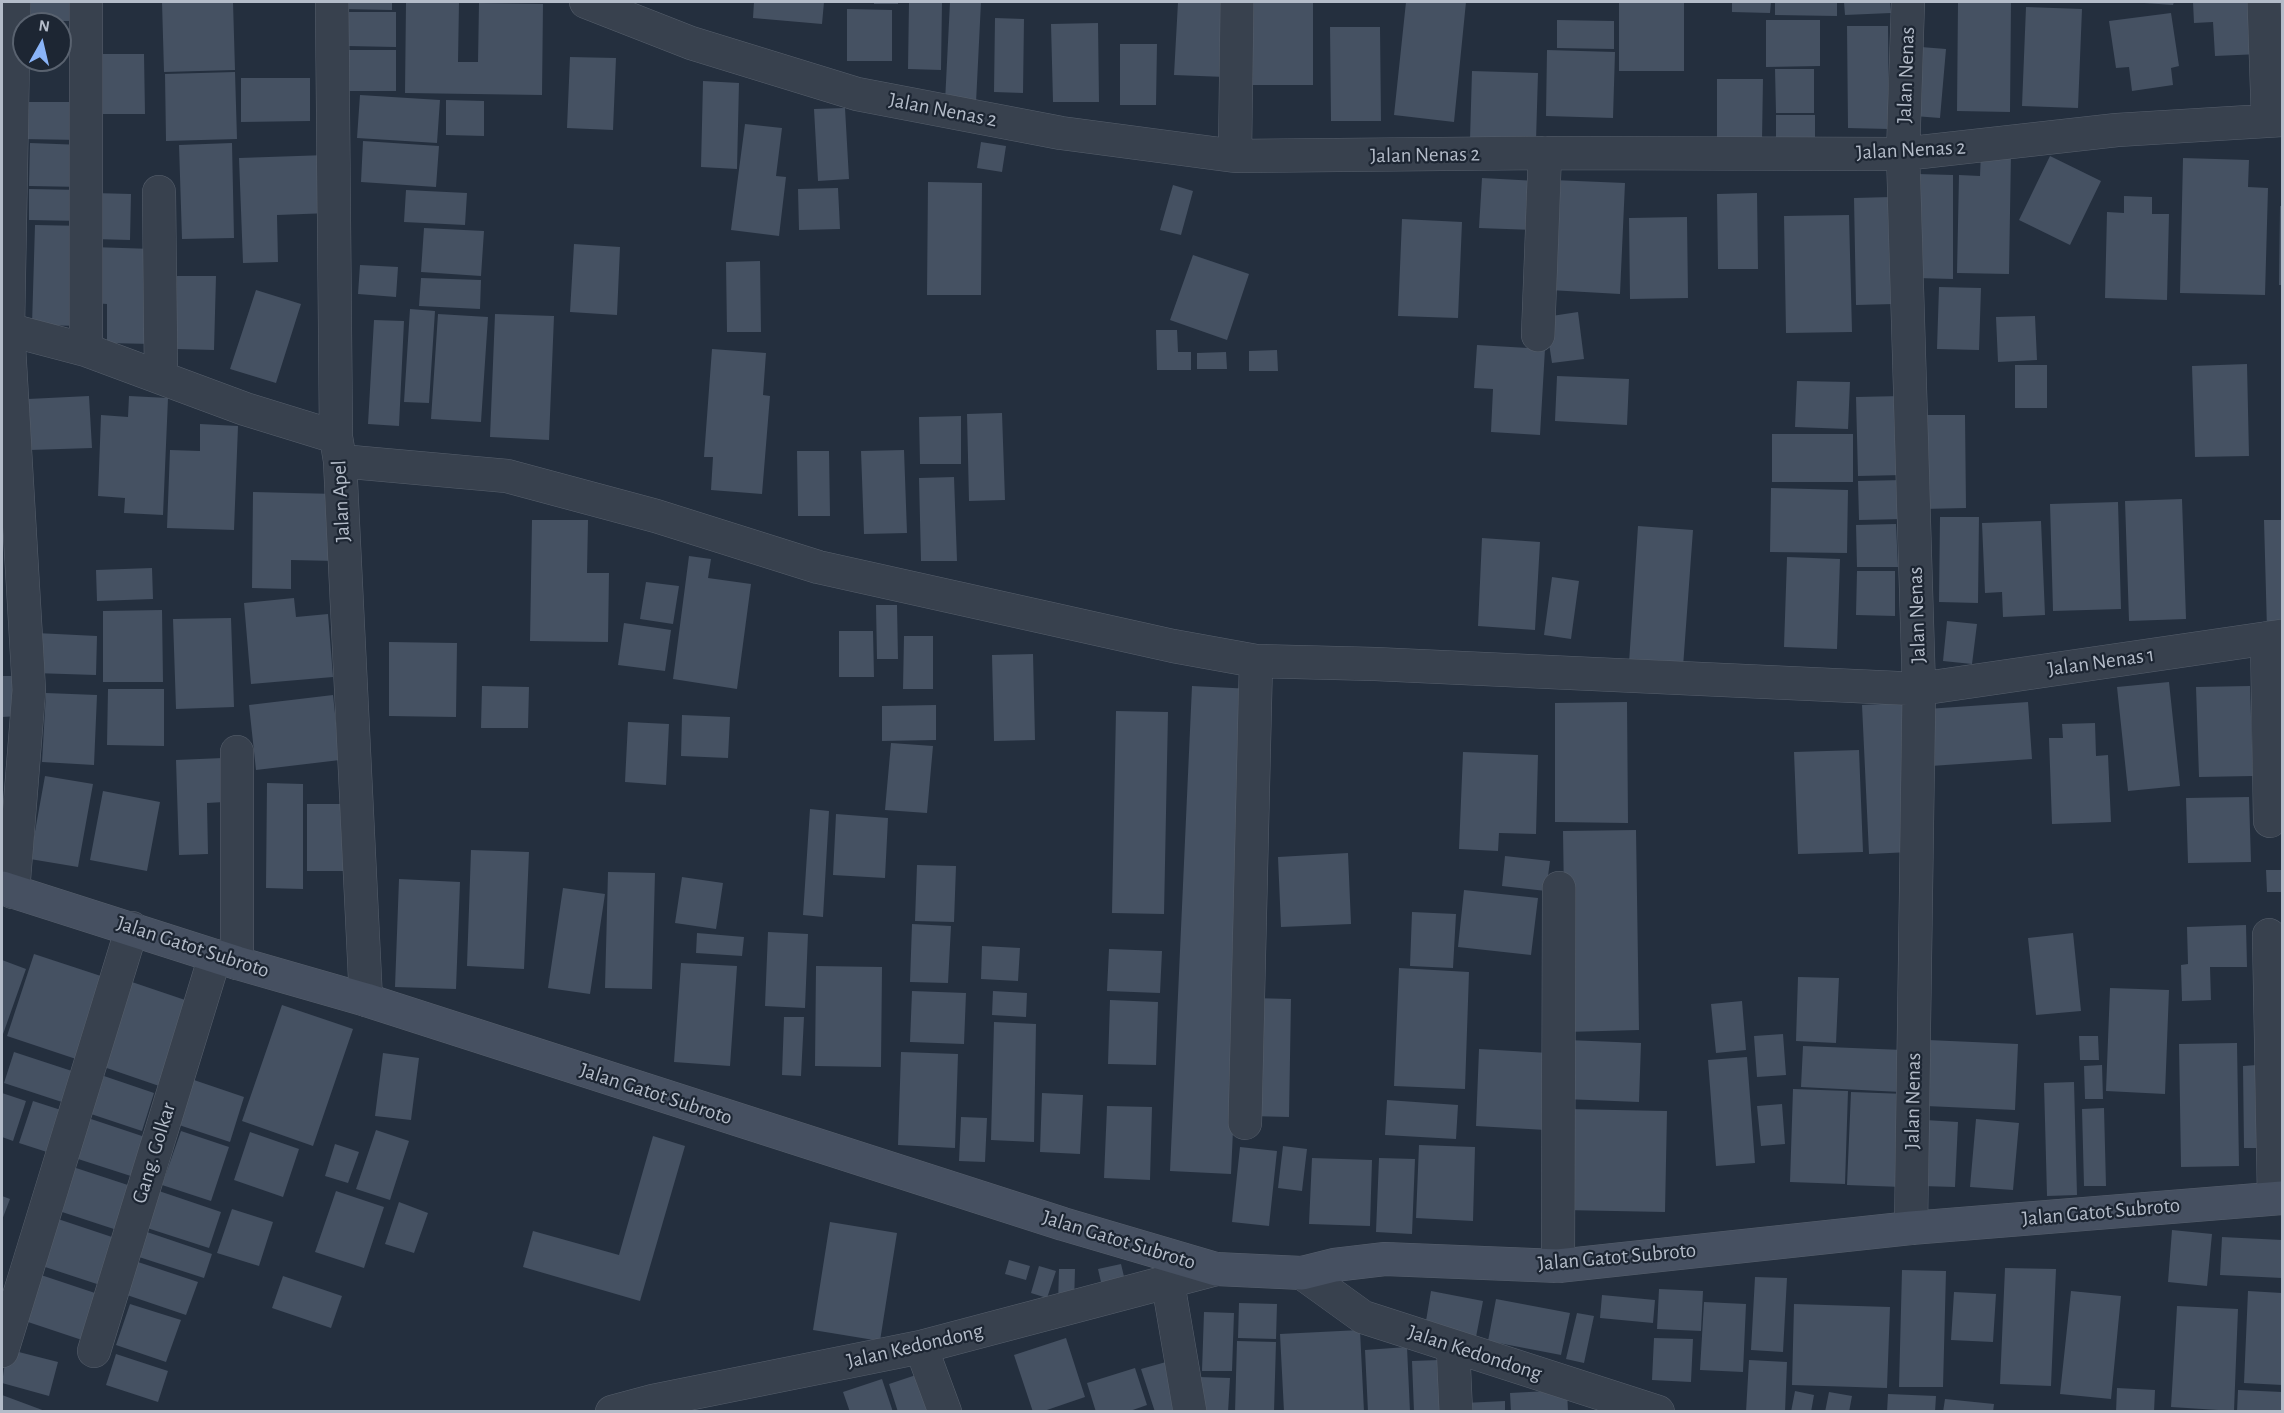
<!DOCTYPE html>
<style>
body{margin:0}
#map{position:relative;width:2284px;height:1413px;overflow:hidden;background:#242f3e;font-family:"Alegreya Sans",sans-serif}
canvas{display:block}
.frame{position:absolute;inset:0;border:3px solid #b4bcc9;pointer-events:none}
.north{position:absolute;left:12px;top:12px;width:60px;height:60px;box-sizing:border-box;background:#1d2633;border:2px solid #59626f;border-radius:50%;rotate:8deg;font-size:16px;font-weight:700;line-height:24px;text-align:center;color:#b4bcc9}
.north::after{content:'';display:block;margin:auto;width:21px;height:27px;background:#8ab4f8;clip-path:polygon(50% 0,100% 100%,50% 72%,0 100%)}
</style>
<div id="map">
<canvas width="2284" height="1413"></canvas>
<div class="frame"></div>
<div class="north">N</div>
</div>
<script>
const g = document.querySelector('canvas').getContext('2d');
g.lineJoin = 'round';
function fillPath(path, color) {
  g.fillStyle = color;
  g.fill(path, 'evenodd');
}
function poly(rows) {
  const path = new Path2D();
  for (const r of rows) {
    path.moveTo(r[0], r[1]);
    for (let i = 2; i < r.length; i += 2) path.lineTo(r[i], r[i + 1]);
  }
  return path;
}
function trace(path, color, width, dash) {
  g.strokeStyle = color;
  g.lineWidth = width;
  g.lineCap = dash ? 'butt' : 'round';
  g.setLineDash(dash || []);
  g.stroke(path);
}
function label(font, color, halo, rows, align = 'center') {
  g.font = font + ' "Alegreya Sans",sans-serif';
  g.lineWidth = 4.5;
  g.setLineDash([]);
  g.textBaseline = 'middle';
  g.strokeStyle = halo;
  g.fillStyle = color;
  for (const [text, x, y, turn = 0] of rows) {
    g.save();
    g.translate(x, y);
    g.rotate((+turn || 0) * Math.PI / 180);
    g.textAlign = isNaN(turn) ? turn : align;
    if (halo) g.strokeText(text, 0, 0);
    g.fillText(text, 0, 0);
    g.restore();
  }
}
fillPath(poly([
 [25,2,73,2,73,21,25,21],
 [162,2,233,2,235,70,164,72],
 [343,2,392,2,392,10,343,9],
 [406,2,459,2,458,62,478,62,479,3,543,4,542,95,405,93],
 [754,2,824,2,822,24,753,18],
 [874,2,898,2,898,4,874,4],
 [909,2,942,2,941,70,908,69],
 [950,2,981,2,976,103,945,102],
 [1178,2,1229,3,1225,77,1174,75],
 [1248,2,1313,2,1313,85,1247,85],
 [1406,2,1466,2,1454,122,1394,115],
 [1619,2,1684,2,1684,71,1619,71],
 [1732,2,1771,2,1770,13,1732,12],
 [1775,2,1837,2,1837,16,1775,15],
 [1844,2,1890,2,1891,13,1845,15],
 [1958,2,2011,2,2010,112,1957,111],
 [2144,2,2174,2,2173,5,2144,3],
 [2193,2,2258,2,2260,54,2215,56,2213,22,2194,23],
 [2026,7,2082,9,2078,108,2022,106],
 [847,9,892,10,892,61,847,61],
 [347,12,396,12,396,47,347,46],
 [2171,13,2179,66,2171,68,2173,85,2132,91,2129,67,2116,68,2109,21],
 [995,18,1024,19,1023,93,994,92],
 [1557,20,1614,21,1614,49,1557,48],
 [1766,20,1820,20,1820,66,1766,67],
 [1098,23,1099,102,1053,102,1051,24],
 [1847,26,1888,26,1889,129,1848,128],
 [1330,27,1380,27,1381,121,1331,121],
 [1120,44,1157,44,1156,105,1120,105],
 [1921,47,1946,49,1940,118,1914,116],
 [348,50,396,50,396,91,347,91],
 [1547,50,1615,52,1613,118,1546,116],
 [94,54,144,54,145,114,94,114],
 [570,57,616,58,613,130,567,128],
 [1775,69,1814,69,1814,113,1776,113],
 [1472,71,1538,73,1536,141,1470,139],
 [235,72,237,139,166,141,165,74],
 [241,78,310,78,310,121,241,122],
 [1717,79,1763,79,1762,141,1717,140],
 [703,81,739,83,737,169,701,167],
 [360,95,440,100,437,143,357,138],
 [446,100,484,101,484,136,446,135],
 [21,102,81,102,80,140,21,139],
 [845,108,849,179,818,181,814,109],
 [1776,115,1815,115,1815,149,1776,149],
 [745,124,782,128,776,176,786,177,779,236,731,230],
 [363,141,439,146,436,187,361,182],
 [981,142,1006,146,1002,172,977,168],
 [30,143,83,145,82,187,29,186],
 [232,143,234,238,182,239,179,145],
 [1981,152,2011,152,2009,274,1957,273,1959,175,1980,176],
 [327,155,330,213,277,215,278,262,243,263,239,158],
 [2050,156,2101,181,2070,245,2019,220],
 [2183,158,2249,160,2248,187,2268,188,2265,295,2180,293],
 [1917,174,1953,175,1953,279,1916,278],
 [1482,178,1537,181,1534,230,1479,228],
 [1553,180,1625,183,1620,294,1549,290],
 [928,182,982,183,981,295,927,295],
 [1173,185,1193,191,1181,235,1160,230],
 [838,188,840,229,799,230,798,189],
 [29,189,82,190,82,221,29,220],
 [406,190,467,193,465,225,404,222],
 [94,193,131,194,130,240,93,239],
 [1757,193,1758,269,1718,269,1717,194],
 [2124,196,2152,197,2152,214,2169,214,2167,300,2105,298,2107,212,2124,213],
 [1891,197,1894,304,1856,305,1854,198],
 [2280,206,2282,206,2282,285,2279,285],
 [1849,215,1852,332,1786,333,1784,216],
 [1687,217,1688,298,1630,299,1629,218],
 [1402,219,1462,222,1458,318,1398,316],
 [35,225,86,226,84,326,32,325],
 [424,228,484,231,481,276,421,272],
 [574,244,620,247,617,315,570,312],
 [92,247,153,249,152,344,107,343,107,304,91,303],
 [1193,255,1249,274,1227,340,1170,320],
 [760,261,761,332,727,332,726,262],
 [360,265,398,267,396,297,358,294],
 [177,276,216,276,214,350,175,349],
 [421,278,481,280,480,309,419,306],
 [1939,287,1981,288,1979,350,1937,349],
 [256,290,301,304,276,383,230,369],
 [410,309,435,311,429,403,404,402],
 [1578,312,1584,359,1552,363,1545,317],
 [438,314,488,317,481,422,431,419],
 [495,314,554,316,549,440,490,437],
 [2035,316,2037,360,1998,362,1996,317],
 [374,320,404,321,399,426,368,424],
 [1156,330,1177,330,1178,352,1191,352,1191,370,1157,370],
 [1477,345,1545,349,1540,435,1491,432,1493,389,1474,388],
 [712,349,766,353,763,395,770,396,762,494,711,490,713,457,704,457],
 [1277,350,1278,371,1249,371,1249,351],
 [1226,352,1227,369,1197,369,1197,353],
 [2247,364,2249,456,2195,457,2192,366],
 [2015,365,2047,365,2047,408,2015,408],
 [1557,376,1629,379,1627,425,1555,421],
 [1797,381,1850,382,1848,429,1795,427],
 [89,396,92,448,30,450,28,399],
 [129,396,168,398,163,515,124,513,125,498,98,496,101,415,128,417],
 [1902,396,1903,475,1858,476,1856,397],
 [1002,413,1005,500,969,501,967,414],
 [1922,415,1965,415,1966,508,1923,509],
 [961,416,961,464,920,464,919,417],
 [200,424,238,426,234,530,167,528,170,450,200,451],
 [1772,434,1853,434,1853,482,1772,482],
 [904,450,907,533,864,534,861,451],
 [797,451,829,451,830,516,798,516],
 [954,477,957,561,921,561,919,478],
 [1903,480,1903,519,1859,520,1858,481],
 [1771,488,1848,490,1847,553,1770,552],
 [253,492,337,494,336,561,291,560,291,589,252,588],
 [2182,499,2186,619,2129,621,2125,501],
 [2118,502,2121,609,2053,611,2050,504],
 [1940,517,1979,517,1978,603,1939,602],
 [532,520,588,520,587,573,609,573,608,642,530,641],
 [2264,520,2282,520,2282,629,2267,630],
 [2041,521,2045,615,2003,617,2002,592,1985,593,1982,523],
 [1896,524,1898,567,1857,567,1856,525],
 [1638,526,1693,530,1683,667,1629,663],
 [1482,538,1540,542,1535,630,1478,626],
 [689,556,711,559,708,578,751,584,737,689,673,679],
 [1787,557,1840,559,1837,649,1784,647],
 [152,568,153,599,97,601,96,570],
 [1857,571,1895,571,1895,616,1856,615],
 [1552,577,1579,581,1571,639,1544,635],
 [646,582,679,586,673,624,640,619],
 [294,598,296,617,328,614,333,677,251,684,244,603],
 [876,605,897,605,898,659,877,659],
 [162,610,163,682,103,682,103,611],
 [231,618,234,707,176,709,173,619],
 [1947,621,1977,624,1972,664,1943,661],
 [624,623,671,630,665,671,618,665],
 [839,631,873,631,874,677,839,677],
 [36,633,97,636,96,675,34,673],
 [904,636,933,636,933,689,903,689],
 [389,642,457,643,456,717,389,716],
 [1033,654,1035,740,994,741,992,655],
 [2,676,18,676,19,716,2,717],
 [2169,682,2180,786,2128,791,2117,687],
 [482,686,529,687,528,728,481,728],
 [1192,686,1253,689,1231,1174,1170,1171],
 [2250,686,2253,776,2199,777,2196,687],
 [108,689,164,689,164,746,107,745],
 [46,693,97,695,94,765,42,762],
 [333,695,340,760,256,770,249,705],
 [1627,702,1628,823,1555,822,1555,703],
 [2028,702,2032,759,1931,766,1927,709],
 [1903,703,1910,852,1869,854,1862,705],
 [936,705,936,740,882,741,882,706],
 [1116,711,1168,712,1164,914,1112,913],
 [682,715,730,717,728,758,681,756],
 [628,722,669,724,666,785,625,782],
 [2095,723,2096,756,2108,755,2111,822,2052,824,2049,738,2063,738,2062,724],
 [891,743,933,746,927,813,885,810],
 [1859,750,1863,852,1798,854,1794,752],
 [1463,752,1538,755,1536,834,1499,833,1498,851,1459,849],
 [223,758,224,802,207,803,208,854,179,855,176,760],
 [45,776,93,784,78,867,30,859],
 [267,783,303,784,303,889,266,888],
 [103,791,160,802,147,871,90,860],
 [2249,797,2251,862,2188,863,2186,798],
 [307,804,345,804,345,871,307,871],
 [810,809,829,811,823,917,803,915],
 [836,814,888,818,885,878,833,875],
 [1636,830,1639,1030,1566,1032,1563,831],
 [471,850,529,852,524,969,467,966],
 [1348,853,1351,924,1281,927,1278,857],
 [1505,856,1550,861,1546,891,1502,886],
 [917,865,956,866,954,922,915,921],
 [2266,870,2282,870,2282,892,2267,892],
 [608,872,655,873,652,989,605,988],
 [682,877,723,883,716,929,675,923],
 [399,879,460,882,456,989,395,987],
 [563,888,605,894,590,994,548,988],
 [1464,890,1538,898,1531,955,1458,947],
 [1412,912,1456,914,1453,968,1410,966],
 [912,924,951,926,948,983,910,982],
 [2246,925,2247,967,2210,967,2211,1000,2182,1001,2181,965,2188,964,2187,927],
 [768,932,808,934,805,1008,765,1006],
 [697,933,744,937,742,956,696,953],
 [2073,933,2081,1011,2036,1015,2028,938],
 [982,946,1020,948,1018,981,981,979],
 [1109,949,1162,951,1160,993,1107,991],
 [34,954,107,978,79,1060,7,1036],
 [2,960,26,969,2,1037],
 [681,963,737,966,730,1066,674,1062],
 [816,966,882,967,881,1067,815,1066],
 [1399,968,1469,972,1465,1089,1394,1086],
 [1798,977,1839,978,1836,1043,1796,1041],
 [126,980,194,1003,165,1088,98,1065],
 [2110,988,2169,990,2165,1094,2106,1091],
 [912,991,966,993,964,1044,910,1042],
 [993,991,1027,993,1026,1017,992,1015],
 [1253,998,1291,999,1289,1117,1250,1116],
 [1110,1000,1158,1002,1156,1065,1108,1064],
 [1742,1001,1746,1050,1716,1053,1711,1004],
 [282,1005,353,1029,313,1146,242,1121],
 [784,1017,804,1017,801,1076,782,1075],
 [994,1022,1036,1024,1034,1142,991,1140],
 [1783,1034,1786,1075,1757,1077,1754,1036],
 [2079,1036,2098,1036,2099,1060,2080,1060],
 [1567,1040,1641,1043,1639,1102,1564,1099],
 [1928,1040,2018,1044,2015,1110,1926,1106],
 [2237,1043,2239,1166,2181,1167,2179,1044],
 [1803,1046,1903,1050,1901,1092,1801,1087],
 [1479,1049,1549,1053,1546,1130,1476,1126],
 [14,1052,78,1073,68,1104,4,1083],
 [901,1052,958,1054,955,1148,898,1145],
 [383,1053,419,1058,411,1120,375,1116],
 [1747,1057,1755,1163,1716,1166,1708,1060],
 [2102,1065,2103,1099,2085,1099,2084,1066],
 [2257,1065,2259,1148,2244,1148,2243,1066],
 [104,1076,154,1093,142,1131,91,1114],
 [194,1080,244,1097,230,1142,179,1125],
 [2074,1082,2077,1195,2047,1196,2044,1083],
 [1793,1089,1848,1091,1845,1184,1790,1182],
 [1851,1092,1906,1094,1902,1187,1847,1185],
 [2,1093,26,1101,13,1141,2,1137],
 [1042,1093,1083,1095,1080,1154,1040,1152],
 [1387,1100,1458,1105,1456,1139,1385,1135],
 [33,1101,64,1111,50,1153,19,1143],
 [1782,1104,1785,1144,1761,1146,1757,1106],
 [1107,1106,1152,1107,1150,1180,1104,1178],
 [2104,1108,2106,1186,2084,1186,2082,1109],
 [1565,1109,1667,1111,1665,1212,1563,1210],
 [961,1117,987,1118,985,1162,959,1161],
 [88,1118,151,1139,137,1178,75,1158],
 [1976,1119,2019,1123,2013,1190,1970,1187],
 [1925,1120,1958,1122,1955,1187,1922,1186],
 [376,1130,409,1141,390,1200,356,1189],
 [181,1131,229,1147,211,1201,162,1185],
 [250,1132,299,1149,283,1197,234,1180],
 [653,1136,685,1146,640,1301,523,1267,533,1231,619,1255],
 [335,1144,359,1152,348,1183,325,1176],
 [1419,1145,1475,1147,1473,1221,1416,1218],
 [1283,1146,1307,1149,1302,1191,1278,1188],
 [1240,1147,1277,1151,1269,1226,1232,1222],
 [1312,1158,1372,1160,1370,1226,1309,1224],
 [1379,1158,1415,1159,1412,1234,1376,1232],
 [73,1167,137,1188,123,1232,59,1211],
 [156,1190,221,1212,209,1248,144,1227],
 [336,1191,384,1207,364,1268,315,1252],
 [2,1196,10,1199,2,1220],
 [399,1202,428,1213,414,1253,385,1244],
 [232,1209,273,1222,259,1266,217,1253],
 [55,1218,118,1239,103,1286,39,1265],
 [830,1222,897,1233,880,1341,813,1330],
 [2172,1230,2212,1234,2207,1286,2168,1282],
 [147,1232,212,1254,204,1278,139,1257],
 [2222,1237,2282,1240,2282,1278,2220,1275],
 [1009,1260,1030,1266,1026,1280,1005,1274],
 [135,1261,198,1282,186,1315,124,1294],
 [1121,1264,1127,1289,1104,1295,1098,1269],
 [1039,1266,1056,1271,1047,1298,1031,1293],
 [2005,1268,2056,1269,2051,1386,2000,1384],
 [1059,1269,1075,1269,1074,1304,1058,1304],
 [1902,1270,1946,1271,1943,1387,1899,1387],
 [38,1274,98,1294,82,1340,22,1320],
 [283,1276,342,1296,331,1328,272,1308],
 [1755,1277,1787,1278,1783,1352,1751,1350],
 [1659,1289,1703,1291,1701,1331,1657,1329],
 [1431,1291,1483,1301,1476,1337,1425,1327],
 [2071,1291,2121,1296,2111,1399,2060,1394],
 [2248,1291,2282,1293,2282,1385,2244,1383],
 [1954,1292,1996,1294,1993,1342,1951,1340],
 [1602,1295,1655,1300,1653,1323,1600,1318],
 [1496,1299,1570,1313,1561,1355,1488,1341],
 [1704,1302,1746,1304,1743,1372,1700,1370],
 [1239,1303,1277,1304,1276,1339,1238,1338],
 [130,1304,181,1320,166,1362,116,1345],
 [1794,1304,1890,1307,1887,1388,1792,1385],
 [2177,1306,2238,1309,2234,1411,2171,1407],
 [1204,1312,1234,1313,1232,1371,1202,1371],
 [1577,1313,1594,1316,1584,1363,1566,1359],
 [1360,1330,1364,1412,1284,1412,1280,1334],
 [1066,1338,1085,1397,1041,1412,1033,1412,1014,1355],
 [1654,1338,1693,1339,1691,1382,1652,1380],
 [1237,1341,1276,1342,1274,1412,1235,1412],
 [1407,1347,1410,1412,1368,1412,1365,1350],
 [7,1349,58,1362,49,1396,2,1383],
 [116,1354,168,1371,158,1402,106,1385],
 [1439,1360,1441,1412,1414,1412,1412,1361],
 [1749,1360,1787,1362,1785,1412,1746,1412],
 [1166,1362,1182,1412,1155,1412,1141,1369],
 [1135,1368,1147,1405,1127,1412,1096,1412,1087,1383],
 [928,1371,941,1412,898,1412,889,1384],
 [1199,1377,1230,1378,1228,1412,1197,1412],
 [882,1379,893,1412,850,1412,843,1392],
 [2117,1388,2155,1390,2154,1412,2116,1412],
 [1567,1390,1568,1412,1511,1412,1510,1393],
 [2238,1390,2282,1392,2282,1412,2237,1412],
 [1795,1391,1814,1395,1811,1412,1791,1412],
 [1829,1392,1852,1396,1849,1412,1825,1412],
 [1888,1394,1936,1396,1935,1412,1887,1412],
 [2,1395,45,1411,45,1412,2,1412],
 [1945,1399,1994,1404,1993,1412,1943,1412],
 [1505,1401,1505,1412,1465,1412,1464,1403]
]), '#455162');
const minor = poly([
 [86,2,86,350],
 [332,2,336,437,340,461,366,1000],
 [586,2,691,43,857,94,1061,133,1235,156,1545,153,1903,154,2117,130,2282,120],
 [1908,2,1903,154,1919,689,1911,1228],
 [2264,2,2268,120],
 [1235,156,1237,2],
 [159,192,161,376],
 [2,328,86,350,245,409,336,437],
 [1538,335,1545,153],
 [340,461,507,476,656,516,818,567,1173,646,1256,661,1375,664,1919,689,2282,636],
 [2267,638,2270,821],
 [13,892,29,690,8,329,14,2],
 [2269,935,2274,1198],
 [237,963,237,752],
 [1245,1123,1256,661],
 [1558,1266,1559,888],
 [1302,1273,1363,1317,1658,1412],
 [1168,1283,1190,1412],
 [1453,1346,1456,1412],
 [921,1347,945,1412],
 [2,1351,132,928],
 [94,1351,215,956],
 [612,1412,653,1401,921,1347,1216,1269]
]);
const secondary = poly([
 [2,888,237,963,366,1000,1063,1224,1216,1269,1302,1273,1334,1265,1385,1259,1558,1266,1911,1228,2282,1198]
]);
trace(minor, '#565f6c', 34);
trace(secondary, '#565f6c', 34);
trace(minor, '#38414e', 33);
trace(secondary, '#465061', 33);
label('21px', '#b4bcc9', '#1d2633', [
 ["Jalan Nenas",1906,75,-88],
 ["Jalan Nenas 2",943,110,11],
 ["Jalan Nenas 2",1911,150,-3],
 ["Jalan Nenas 2",1425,155,-1],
 ["Jalan Apel",341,501,-93],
 ["Jalan Nenas",1917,615,-92],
 ["Jalan Nenas 1",2101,662,-8],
 ["Jalan Gatot Subroto",193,947,18],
 ["Jalan Gatot Subroto",656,1094,18],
 ["Jalan Nenas",1913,1101,-89],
 ["Gang. Golkar",154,1153,-73],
 ["Jalan Gatot Subroto",2101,1212,-5],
 ["Jalan Gatot Subroto",1119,1240,17],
 ["Jalan Gatot Subroto",1617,1257,-5],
 ["Jalan Kedondong",915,1346,-13],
 ["Jalan Kedondong",1475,1353,18]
]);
</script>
